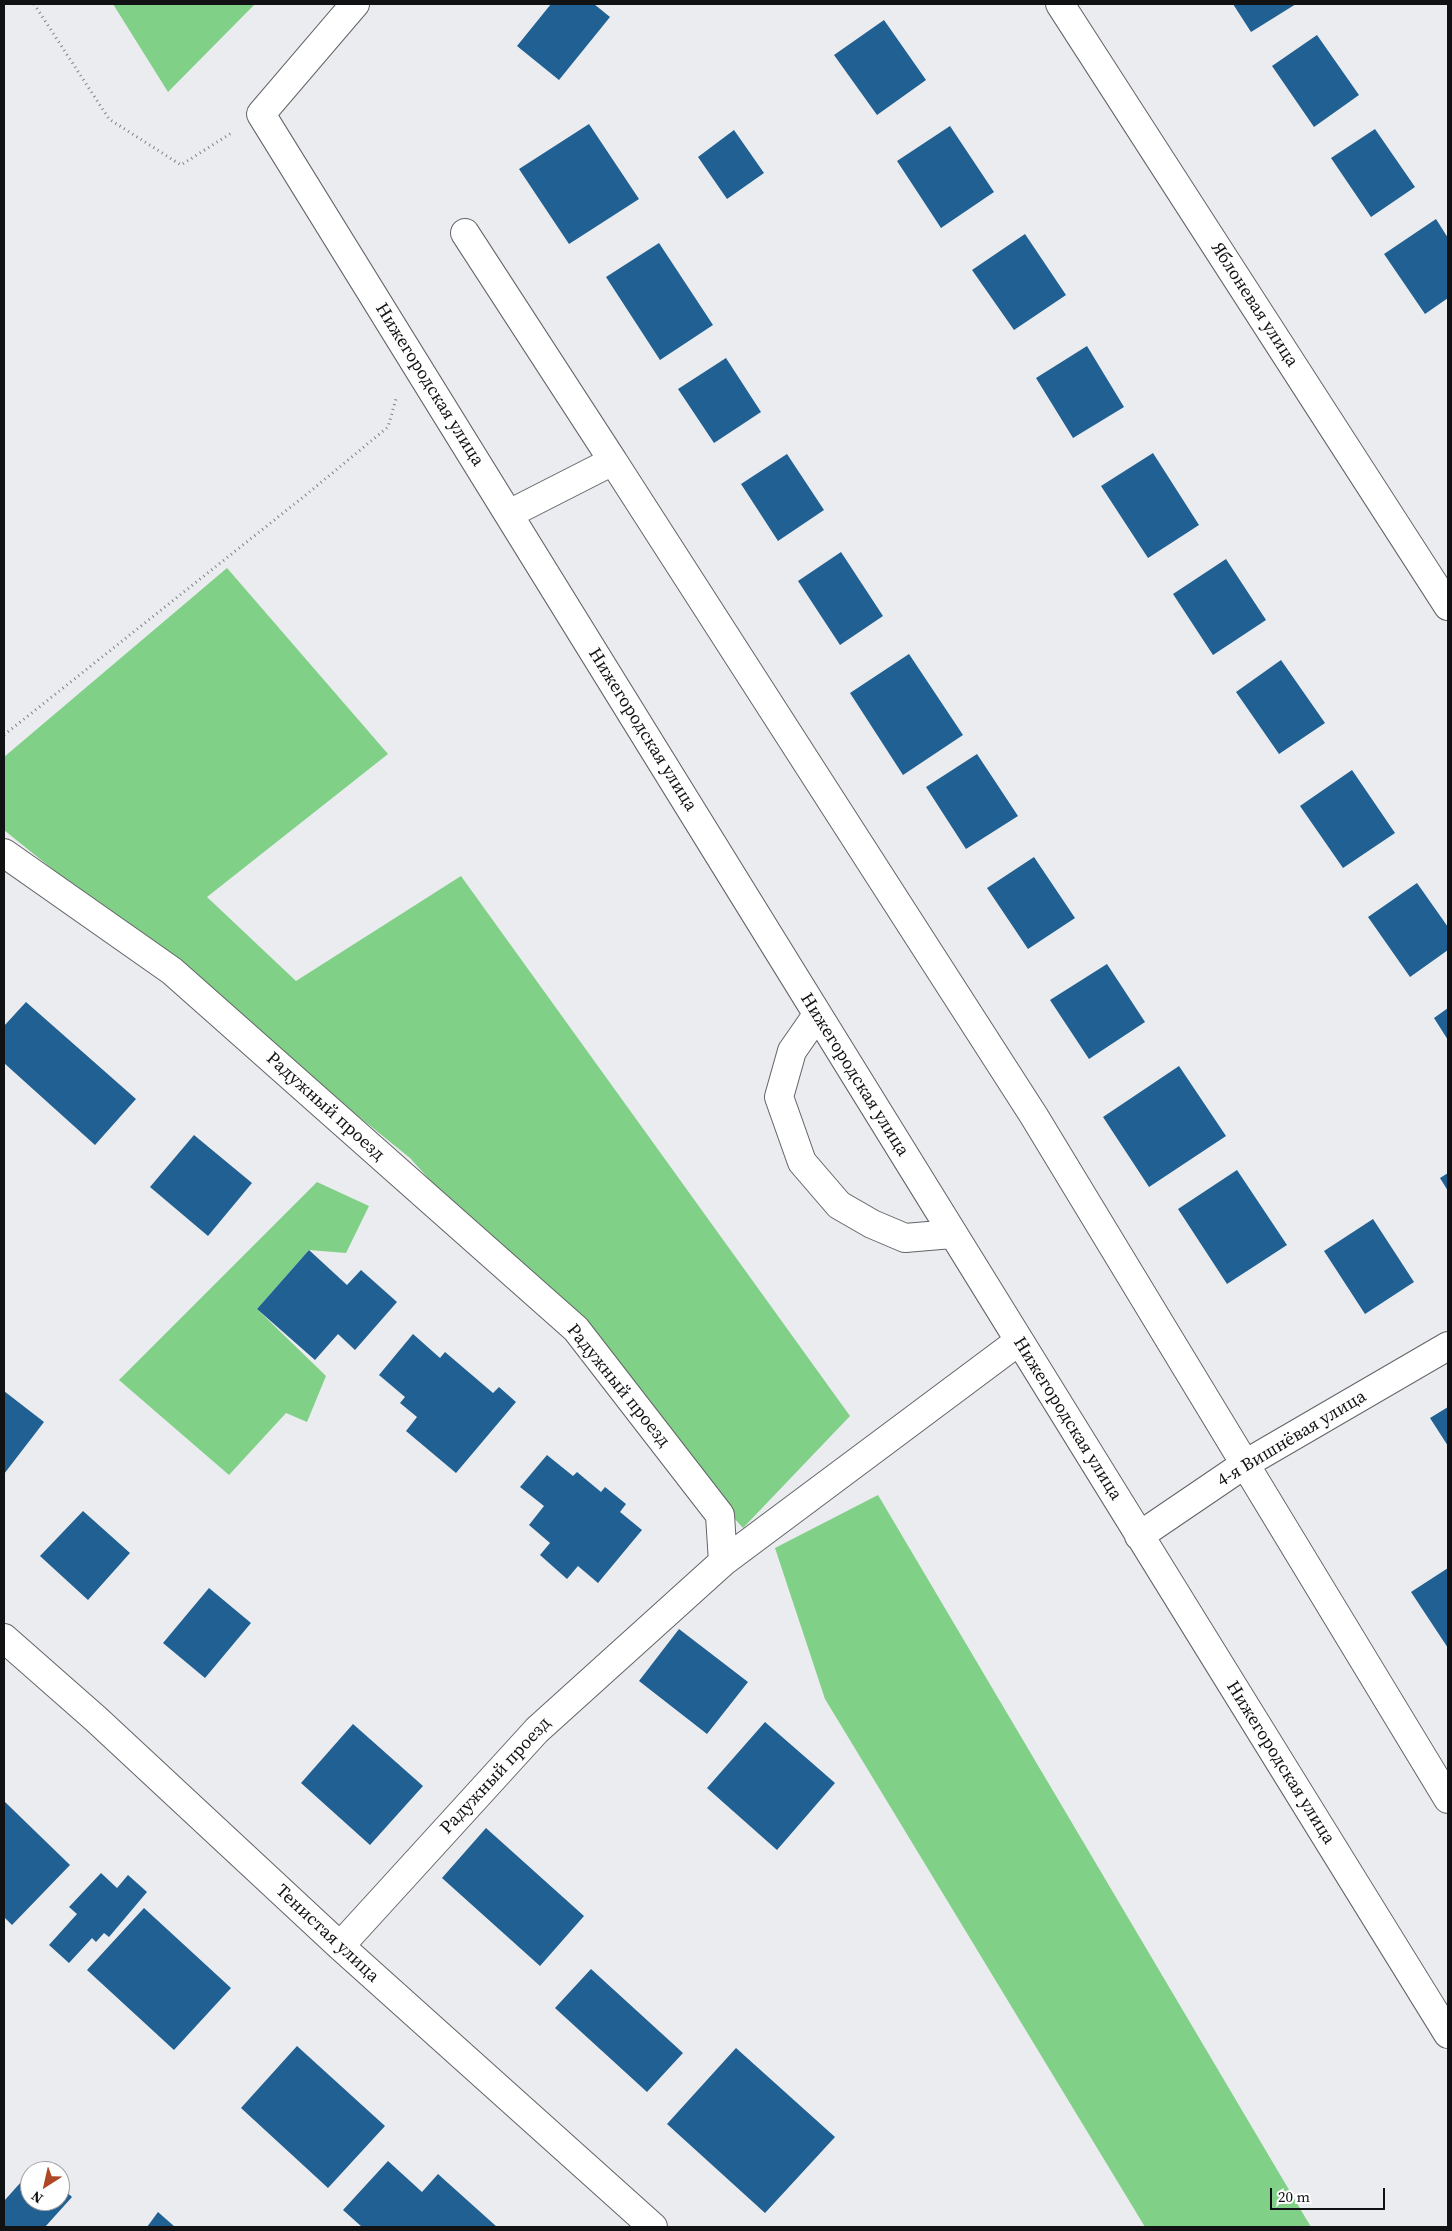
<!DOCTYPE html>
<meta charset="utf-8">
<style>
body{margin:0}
#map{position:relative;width:1452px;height:2231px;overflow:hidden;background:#eaecef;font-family:"Source Serif 4",serif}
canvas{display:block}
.frame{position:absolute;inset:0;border:5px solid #111213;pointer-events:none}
.north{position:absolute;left:20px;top:2161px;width:50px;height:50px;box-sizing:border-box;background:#fff;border:1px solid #a0a0a1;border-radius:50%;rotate:215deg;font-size:14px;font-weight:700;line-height:20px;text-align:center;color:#111213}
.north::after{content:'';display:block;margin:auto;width:18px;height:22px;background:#af4727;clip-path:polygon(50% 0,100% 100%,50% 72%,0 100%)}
.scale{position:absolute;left:1270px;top:2188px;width:115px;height:22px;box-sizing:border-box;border:2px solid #111213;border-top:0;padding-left:6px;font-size:15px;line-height:18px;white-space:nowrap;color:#111213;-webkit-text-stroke:4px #fff;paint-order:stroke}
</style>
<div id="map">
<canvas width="1452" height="2231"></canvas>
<div class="frame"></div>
<div class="north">N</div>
<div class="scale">20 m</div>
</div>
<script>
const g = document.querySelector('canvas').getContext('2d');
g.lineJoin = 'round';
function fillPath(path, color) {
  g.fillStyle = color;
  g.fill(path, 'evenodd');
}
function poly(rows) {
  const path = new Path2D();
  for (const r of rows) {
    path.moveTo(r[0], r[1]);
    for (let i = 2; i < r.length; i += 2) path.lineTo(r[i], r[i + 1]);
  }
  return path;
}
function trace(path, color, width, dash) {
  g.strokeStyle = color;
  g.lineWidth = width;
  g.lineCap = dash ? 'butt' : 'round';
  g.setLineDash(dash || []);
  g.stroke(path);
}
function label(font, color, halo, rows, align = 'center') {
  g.font = font + ' "Source Serif 4",serif';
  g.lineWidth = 5;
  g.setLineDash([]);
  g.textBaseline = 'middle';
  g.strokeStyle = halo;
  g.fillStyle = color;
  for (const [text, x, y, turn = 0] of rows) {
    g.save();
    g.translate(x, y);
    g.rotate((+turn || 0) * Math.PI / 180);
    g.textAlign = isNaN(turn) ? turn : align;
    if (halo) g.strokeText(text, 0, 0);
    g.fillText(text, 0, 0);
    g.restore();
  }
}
fillPath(poly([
 [113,4,255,4,168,92],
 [227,568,388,754,207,897,296,981,461,876,850,1416,743,1528,410,1158,4,830,4,757],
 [317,1182,369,1206,346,1253,309,1250,257,1309,326,1376,307,1422,286,1413,229,1475,119,1380],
 [878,1495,1311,2227,1145,2227,825,1699,775,1548]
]), '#81d087');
fillPath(poly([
 [551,4,594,4,610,17,559,80,517,46],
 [1233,4,1296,4,1251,32],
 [884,20,926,80,877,115,834,55],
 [1317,35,1359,95,1314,127,1272,66],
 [589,124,639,199,569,244,519,169],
 [950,126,994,192,941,228,897,161],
 [1375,129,1415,187,1371,217,1331,158],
 [734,130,764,173,727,199,698,157],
 [1436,219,1448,238,1448,298,1425,314,1384,254],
 [1025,234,1066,295,1014,330,972,270],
 [659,243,713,325,660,360,606,277],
 [1087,346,1124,407,1073,438,1036,378],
 [726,358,761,412,714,443,678,389],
 [1153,453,1199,525,1148,558,1101,486],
 [787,454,824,510,778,541,741,484],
 [841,552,883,616,840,645,798,581],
 [1226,559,1266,620,1213,655,1173,594],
 [909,654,963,735,903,775,850,693],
 [1281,660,1325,723,1279,754,1236,692],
 [977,754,1018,816,966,849,926,787],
 [1352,770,1395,833,1343,868,1300,806],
 [1034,857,1075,918,1028,949,987,888],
 [1417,883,1448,927,1448,950,1410,977,1368,917],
 [1107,964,1145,1022,1089,1059,1050,1000],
 [26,1002,136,1099,95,1145,4,1063,4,1026],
 [1448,1008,1448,1040,1434,1018],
 [1179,1066,1226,1136,1149,1187,1103,1117],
 [194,1135,252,1183,208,1236,150,1187],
 [1237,1170,1287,1245,1227,1284,1178,1209],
 [1448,1173,1448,1191,1440,1178],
 [1373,1219,1414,1282,1365,1314,1324,1251],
 [309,1250,347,1285,361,1270,397,1302,355,1350,338,1334,315,1360,257,1309],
 [413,1334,440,1358,445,1352,493,1393,499,1387,516,1402,456,1473,406,1431,417,1417,400,1403,405,1397,379,1375],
 [4,1391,44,1422,4,1474],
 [1448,1407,1448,1446,1430,1418],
 [547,1455,573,1476,577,1472,601,1492,605,1487,626,1504,620,1512,642,1530,598,1583,578,1566,567,1579,540,1555,550,1543,529,1525,544,1506,520,1487],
 [83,1511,130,1553,88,1600,40,1556],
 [1448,1568,1448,1648,1411,1592],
 [209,1588,251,1623,205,1678,163,1643],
 [679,1629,748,1682,707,1734,639,1681],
 [765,1722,835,1783,777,1850,707,1788],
 [353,1724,423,1786,370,1845,301,1783],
 [4,1801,70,1865,12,1925,4,1917],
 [486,1828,584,1916,540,1966,442,1878],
 [101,1873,117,1888,128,1875,147,1892,109,1937,104,1933,96,1942,92,1938,69,1963,49,1945,77,1914,69,1907],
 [144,1908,231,1988,174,2050,87,1970],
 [591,1969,683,2053,647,2092,555,2008],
 [297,2046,385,2126,328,2188,241,2108],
 [736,2048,835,2137,765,2213,667,2124],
 [388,2161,422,2192,438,2174,497,2227,362,2227,343,2210],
 [30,2172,30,2201,60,2201,60,2186,72,2197,45,2227,4,2227,4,2201],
 [158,2212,175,2227,147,2227]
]), '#216092');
const minor = poly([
 [355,4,261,114,1448,2034],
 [1060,4,1448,606],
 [465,233,613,461],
 [509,514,613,461,1034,1116,1448,1799],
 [4,853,172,971,576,1329,720,1515,723,1562,537,1730,340,1946],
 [817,1015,792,1051,779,1097,802,1162,839,1205,872,1224,905,1238,952,1234],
 [1139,1536,1245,1464,1448,1346],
 [723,1562,1019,1341],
 [4,1638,96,1719,340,1946,653,2227]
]);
trace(minor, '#626467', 30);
trace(poly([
 [34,4,109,119,181,165,233,132],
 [4,735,307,494,388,427,396,399]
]), '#808183', 3, [1, 4]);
trace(minor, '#fff', 28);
label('18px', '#111213', '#fff', [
 ["Яблоневая улица",1254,305,57],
 ["Нижегородская улица",429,385,58],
 ["Нижегородская улица",642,730,58],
 ["Нижегородская улица",854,1075,58],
 ["Радужный проезд",325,1107,42],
 ["Радужный проезд",618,1386,51],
 ["Нижегородская улица",1067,1419,58],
 ["4-я Вишнёвая улица",1292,1439,-31],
 ["Нижегородская улица",1280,1763,58],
 ["Радужный проезд",496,1776,-47],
 ["Тенистая улица",327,1934,43]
]);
</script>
